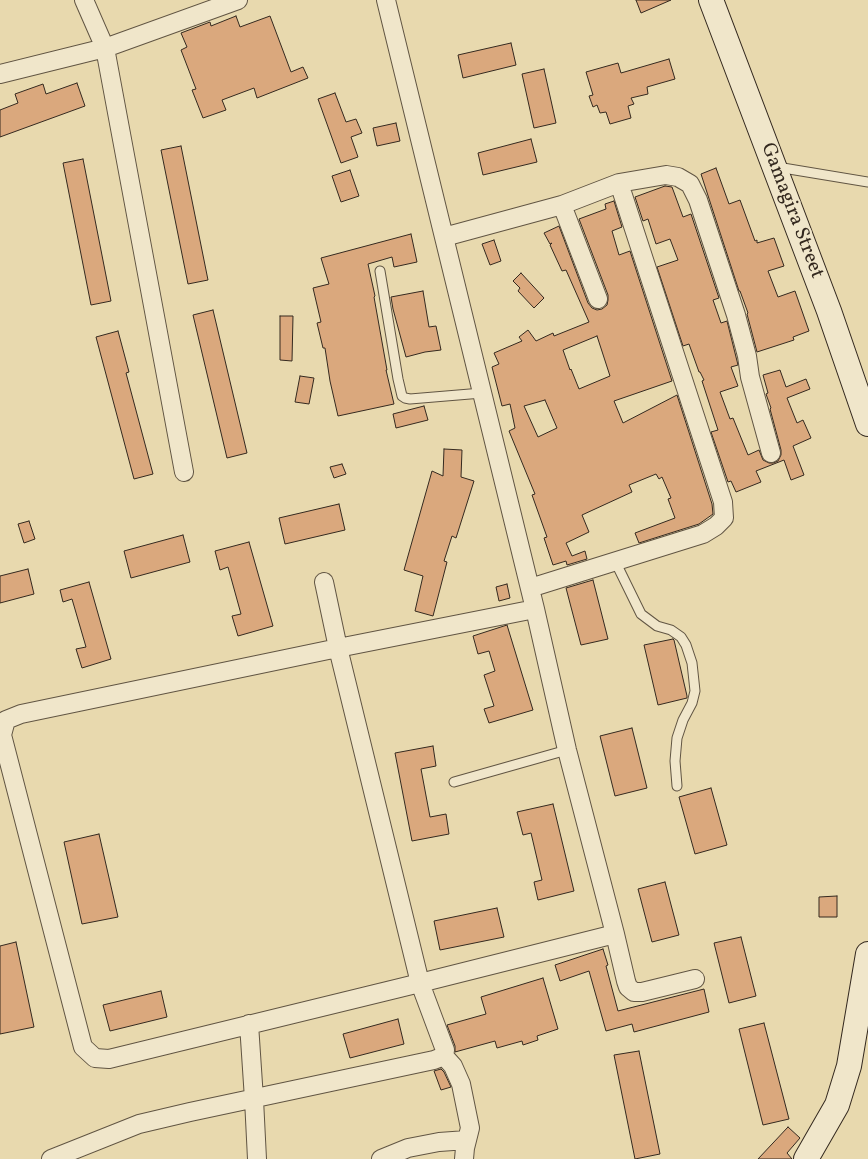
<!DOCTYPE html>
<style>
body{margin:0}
canvas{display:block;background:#e8d9ae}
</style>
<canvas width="868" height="1159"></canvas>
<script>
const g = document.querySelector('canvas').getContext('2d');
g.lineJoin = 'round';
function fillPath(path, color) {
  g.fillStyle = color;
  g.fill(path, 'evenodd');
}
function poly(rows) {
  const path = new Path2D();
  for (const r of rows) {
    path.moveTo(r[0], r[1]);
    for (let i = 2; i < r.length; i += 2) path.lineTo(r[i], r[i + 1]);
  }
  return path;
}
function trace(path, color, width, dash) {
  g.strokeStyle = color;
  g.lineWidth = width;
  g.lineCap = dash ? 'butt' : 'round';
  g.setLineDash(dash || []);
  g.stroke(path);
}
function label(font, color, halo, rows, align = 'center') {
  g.font = font + ' Vollkorn,serif';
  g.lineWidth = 4;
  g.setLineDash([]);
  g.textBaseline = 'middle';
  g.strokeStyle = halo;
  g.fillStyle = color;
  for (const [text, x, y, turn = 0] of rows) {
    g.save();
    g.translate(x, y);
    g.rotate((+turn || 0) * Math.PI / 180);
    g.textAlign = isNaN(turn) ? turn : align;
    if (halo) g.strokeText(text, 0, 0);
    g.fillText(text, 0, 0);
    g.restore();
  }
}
const building = poly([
 [636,0,671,0,641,13,636,0],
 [236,16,240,27,270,16,291,72,303,67,308,78,257,98,254,88,222,100,226,110,203,118,192,90,196,89,181,50,187,47,181,33,210,22,211,26,236,16],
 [511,43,516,65,463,78,458,55,511,43],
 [669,59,675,79,647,87,648,94,631,98,634,104,628,106,631,118,610,124,606,112,600,113,597,105,593,107,589,96,593,95,586,72,618,63,621,73,669,59],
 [544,69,556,123,534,128,522,74,544,69],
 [77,83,85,106,0,137,0,110,18,103,15,94,43,84,46,94,77,83],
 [335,93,346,122,356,119,362,133,351,137,358,157,341,163,318,99,335,93],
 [396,123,400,141,377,146,373,128,396,123],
 [531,139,537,162,483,175,478,153,531,139],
 [181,146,208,280,188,284,161,150,181,146],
 [83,159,111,301,91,305,63,163,83,159],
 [716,168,729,204,740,200,755,241,757,240,757,243,774,238,784,266,768,271,778,297,795,291,809,331,793,337,794,340,757,352,747,314,748,313,740,291,739,291,701,174,716,168],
 [350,170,359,196,341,202,332,176,350,170],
 [665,186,672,187,683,217,691,214,719,298,713,300,721,323,727,321,738,365,731,367,738,386,720,392,730,419,733,418,748,455,759,450,763,460,769,463,773,463,778,461,781,455,781,450,770,409,771,408,766,394,768,393,763,375,780,370,786,387,806,379,810,389,787,398,797,423,803,420,811,438,793,446,804,475,791,480,784,460,756,471,761,482,736,492,731,481,728,482,711,432,718,430,702,381,704,380,700,372,699,372,689,344,683,346,657,267,678,260,670,239,656,244,648,219,643,221,635,197,665,186],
 [614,201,622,227,612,231,619,255,630,251,672,381,614,401,623,423,677,395,712,504,713,514,699,524,639,543,635,533,675,518,668,499,671,498,662,477,659,479,656,474,629,485,632,492,582,515,589,532,566,543,572,556,585,551,587,559,567,565,566,561,553,565,544,538,547,537,532,495,535,494,509,431,515,428,510,404,502,406,492,367,499,364,494,353,522,341,519,337,528,330,536,341,553,333,554,336,589,322,566,270,562,271,550,245,552,243,550,244,544,233,559,226,588,303,592,308,597,310,602,309,607,305,608,300,608,295,579,219,606,209,605,204,614,201],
 [597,336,610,376,579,389,571,369,570,370,563,350,597,336],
 [545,400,557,428,538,437,524,406,545,400],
 [411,234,417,262,394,267,392,257,368,264,375,296,374,297,387,370,386,370,394,404,338,416,330,381,325,348,323,348,317,323,321,322,313,288,329,284,321,258,411,234],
 [494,240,501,261,490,265,482,244,494,240],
 [521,273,544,298,534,308,518,291,520,288,513,281,521,273],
 [423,291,429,327,436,326,441,350,425,352,406,357,393,309,391,297,423,291],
 [213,310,247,453,227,458,193,315,213,310],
 [280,316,293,316,292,361,280,360,280,316],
 [118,331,129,372,126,373,153,474,134,479,96,337,118,331],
 [300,376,314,378,309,404,295,402,300,376],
 [424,406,428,420,396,428,393,414,424,406],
 [444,449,462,450,461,477,474,481,456,538,452,536,444,561,447,562,433,616,415,611,423,576,404,570,432,471,443,476,444,449],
 [342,464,346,474,334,478,330,467,342,464],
 [339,504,345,530,285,544,279,518,339,504],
 [29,521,35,539,24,543,18,524,29,521],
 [183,535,190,562,131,578,124,551,183,535],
 [249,542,273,626,238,636,232,616,241,614,228,567,220,570,215,551,249,542],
 [28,569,34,594,0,603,0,576,28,569],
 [593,580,608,639,581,645,566,588,593,580],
 [89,582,111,659,82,668,76,649,86,647,72,599,63,602,60,590,89,582],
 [507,584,510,598,499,601,496,587,507,584],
 [507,625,533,710,489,723,484,709,494,706,484,675,495,671,489,651,478,654,473,636,507,625],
 [673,639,674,640,687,696,687,698,658,705,644,645,673,639],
 [632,728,647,788,615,796,600,736,632,728],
 [433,746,436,766,421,769,430,817,446,814,449,834,412,841,395,753,433,746],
 [711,788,727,845,695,854,679,797,711,788],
 [553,804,574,891,538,900,534,882,542,880,531,833,523,835,517,812,553,804],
 [99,834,118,917,82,924,64,842,99,834],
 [665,882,679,935,652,942,638,889,665,882],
 [837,896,837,917,819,917,819,897,837,896],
 [497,908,504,937,440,950,434,921,497,908],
 [741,937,756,996,729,1003,714,943,741,937],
 [16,942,34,1027,0,1034,0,946,16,942],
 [603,949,608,965,606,966,618,1011,704,989,709,1012,634,1032,632,1024,606,1031,589,971,560,981,555,965,603,949],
 [543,978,558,1029,537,1036,538,1040,523,1045,522,1041,497,1048,495,1041,455,1052,455,1046,447,1025,486,1014,481,997,543,978],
 [161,991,167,1017,110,1031,103,1005,161,991],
 [398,1019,404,1044,350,1058,343,1034,398,1019],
 [764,1023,789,1119,763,1125,739,1029,764,1023],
 [639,1051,660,1154,635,1159,614,1055,639,1051],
 [441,1069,444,1072,451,1087,441,1090,434,1071,441,1069],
 [788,1127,800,1138,787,1153,792,1159,758,1159,788,1127]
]);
fillPath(building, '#daa87d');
trace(building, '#34291f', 1);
const lane = poly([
 [777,167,868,182],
 [380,271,398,379,402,396,405,398,410,399,482,393],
 [615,561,641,614,657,626,671,630,681,637,686,645,692,663,695,691,692,703,683,720,677,738,675,761,677,786],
 [454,782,567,750]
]);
const street = poly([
 [84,0,105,48,184,472],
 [386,0,535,609,567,750,615,934,626,981,628,987,634,992,642,992,695,979],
 [0,74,105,48,238,0],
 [619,183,666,175,678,177,690,184,698,200,736,315,747,356,750,377,771,453],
 [562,205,598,299],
 [444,237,562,205,619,183,723,502,724,518,716,526,703,534,530,588],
 [535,609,338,648,21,714,6,720,2,735,83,1047,95,1058,109,1059,420,983,615,934],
 [249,1024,254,1099,257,1159],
 [444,1056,453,1066,461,1084,470,1128,465,1148,464,1159],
 [51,1159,139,1124,190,1112,434,1060,444,1056,445,1050,420,983,338,648,324,582],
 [381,1159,408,1148,439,1142,467,1140]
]);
const secondary = poly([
 [711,0,829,311,868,424],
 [806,1159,837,1105,849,1066,868,954]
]);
trace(lane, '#615543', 11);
trace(street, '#615543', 20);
trace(secondary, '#34291f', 26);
trace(lane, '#f0e6ca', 9);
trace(street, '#f0e6ca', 18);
trace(secondary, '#f0e6ca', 24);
label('20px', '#34291f', '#f0e6ca', [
 ["Gamagira Street",791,211,69]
]);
</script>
